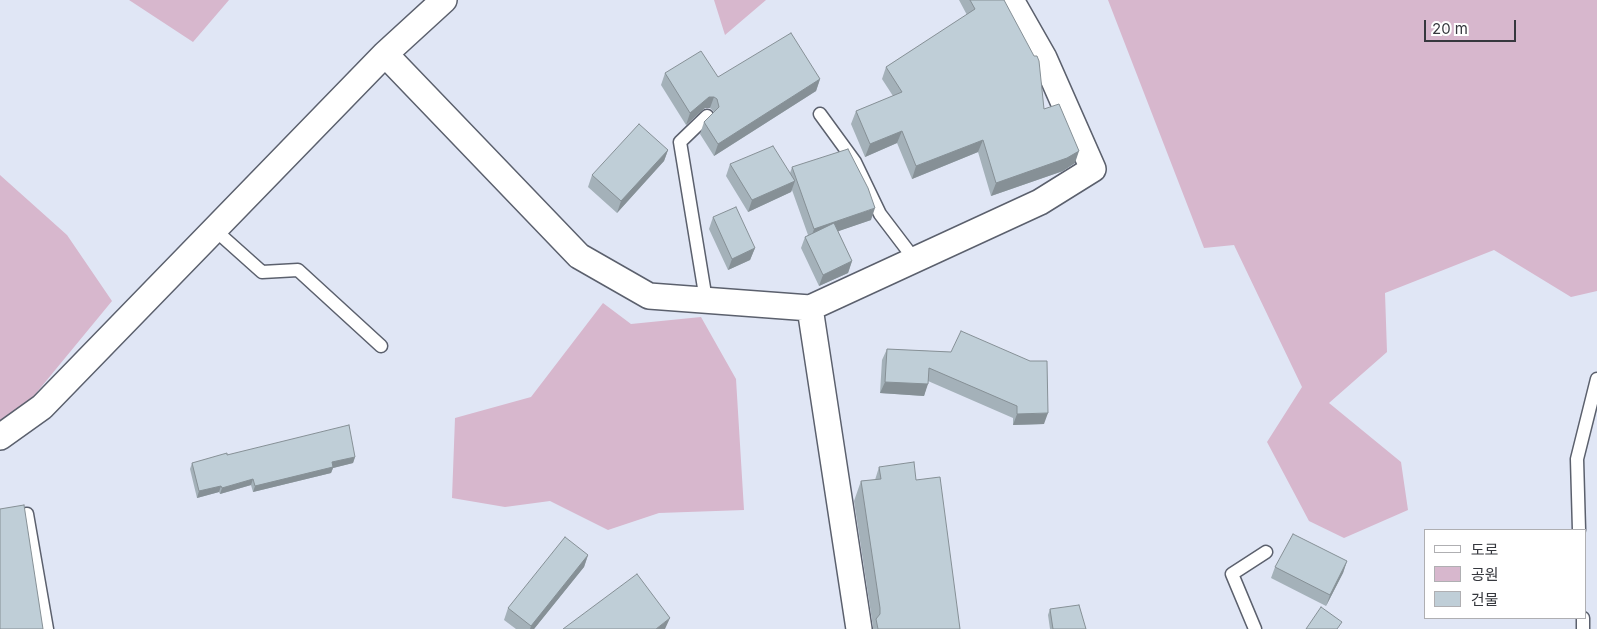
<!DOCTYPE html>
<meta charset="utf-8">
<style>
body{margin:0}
#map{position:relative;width:1597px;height:629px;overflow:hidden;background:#e0e6f5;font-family:Inter,"Noto Sans KR",sans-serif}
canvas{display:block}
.legend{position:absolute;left:1424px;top:529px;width:162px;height:90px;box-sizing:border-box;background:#fff;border:1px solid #afafb2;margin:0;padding:6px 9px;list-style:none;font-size:15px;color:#36383e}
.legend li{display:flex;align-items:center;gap:10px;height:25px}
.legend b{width:25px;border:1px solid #afafb2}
.scale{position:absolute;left:1424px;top:20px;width:92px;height:22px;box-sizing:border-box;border:2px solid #36383e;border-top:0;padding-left:6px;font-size:15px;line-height:18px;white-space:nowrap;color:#36383e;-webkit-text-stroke:4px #fff;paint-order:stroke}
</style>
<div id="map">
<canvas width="1597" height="629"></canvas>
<ul class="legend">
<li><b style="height:6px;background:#fff"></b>도로</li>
<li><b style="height:14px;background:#d7b7cd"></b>공원</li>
<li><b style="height:14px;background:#bfced7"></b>건물</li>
</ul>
<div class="scale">20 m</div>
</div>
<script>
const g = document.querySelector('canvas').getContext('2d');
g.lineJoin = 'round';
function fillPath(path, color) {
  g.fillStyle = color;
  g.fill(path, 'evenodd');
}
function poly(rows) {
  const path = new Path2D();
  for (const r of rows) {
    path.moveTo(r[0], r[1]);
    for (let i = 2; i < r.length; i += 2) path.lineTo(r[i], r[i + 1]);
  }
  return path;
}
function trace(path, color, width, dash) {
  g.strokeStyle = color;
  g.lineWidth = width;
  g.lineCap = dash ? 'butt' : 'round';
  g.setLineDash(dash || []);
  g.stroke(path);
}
fillPath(poly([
 [129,0,229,0,193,42],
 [714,0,766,0,725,35],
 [1108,0,1597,0,1597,291,1571,297,1494,250,1385,293,1387,352,1329,403,1401,462,1408,510,1344,538,1309,521,1267,442,1302,387,1234,245,1204,248],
 [0,175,67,235,112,301,0,437],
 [603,303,631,324,701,317,736,379,744,510,659,513,608,530,550,501,505,507,452,498,455,418,531,397]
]), '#d7b7cd');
const service = poly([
 [820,114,855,162,880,214,915,260],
 [215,230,262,272,298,270,381,346],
 [706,300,680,142,707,116],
 [27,514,47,629],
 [1579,530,1577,459,1597,379],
 [1583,618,1583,629],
 [1255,629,1232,574,1266,552]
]);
const minor = poly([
 [385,54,444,0],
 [0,437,42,407,385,54,579,256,649,296,810,308],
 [859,629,810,308,1040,202,1093,169,1044,58,1011,0]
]);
trace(service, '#5b606d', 15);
trace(minor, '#5b606d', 28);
trace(service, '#fff', 12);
trace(minor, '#fff', 25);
fillPath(poly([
 [959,0,1004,0,1044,109,1075,163,1063,171,991,196,978,152,912,179,897,143,865,157,851,124,856,111,893,96,882,79,886,67,967,15],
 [665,73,718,77,820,79,816,91,714,156,700,134,704,122,714,113,713,111,710,108,705,108,686,125,661,85],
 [668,150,664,161,617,213,588,187,592,175],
 [730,164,790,173,792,167,871,220,838,231,852,261,848,273,819,286,801,248,805,237,808,235,792,190,791,192,748,212,726,176],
 [713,217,755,248,750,260,728,270,709,229],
 [887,349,951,352,1044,424,1013,425,1013,418,928,381,924,396,880,393,882,360],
 [227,455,355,457,353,463,333,468,331,473,253,492,251,485,220,494,219,492,197,498,190,469,192,463],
 [879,467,916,480,960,629,873,629,873,627,854,501,861,481,875,480],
 [588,555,584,567,534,629,516,629,504,620,508,608],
 [1347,561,1343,573,1326,606,1271,578,1275,567],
 [1050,609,1086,629,1050,629,1048,615]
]), '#a4b1b9');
fillPath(poly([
 [820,79,816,91,714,156,718,144],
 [709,97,714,97,710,108,705,108,686,125,690,113],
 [902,131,897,143,865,157,870,144],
 [983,140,978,152,912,179,916,166],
 [668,150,664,161,617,213,621,201],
 [1079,151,1075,163,1063,171,991,196,996,183],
 [795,181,791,192,748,212,752,200],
 [875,208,871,220,810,241,814,229],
 [755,248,750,260,728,270,732,259],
 [852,261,848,273,819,286,823,275],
 [885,382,928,384,924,396,880,393],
 [1048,413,1044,424,1013,425,1017,414],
 [355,457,353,463,333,468,331,473,253,492,255,486,332,462],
 [253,479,251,485,220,494,222,488],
 [221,486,219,492,197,498,199,491],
 [588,555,584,567,534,629,530,629,531,626],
 [1347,561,1343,573,1326,606,1330,595],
 [670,618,665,629,656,629]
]), '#869096');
const building = poly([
 [970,0,1004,0,1034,56,1037,56,1039,61,1044,109,1059,104,1079,151,1067,158,996,183,983,140,916,166,902,131,870,144,856,111,902,92,886,67,975,9,970,0],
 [791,33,820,79,718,144,704,122,719,107,717,99,714,97,709,97,690,113,665,73,701,51,718,77,791,33],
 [639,124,668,150,621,201,592,175,639,124],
 [773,146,795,181,752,200,730,164,773,146],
 [848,149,868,188,875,208,814,229,792,167,848,149],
 [736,207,755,248,732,259,713,217,736,207],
 [834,223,852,261,823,275,805,237,834,223],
 [961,331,1030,361,1047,361,1048,413,1017,414,1017,406,929,368,928,384,885,382,887,349,951,352,961,331],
 [349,425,355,457,332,462,333,467,255,486,253,479,222,488,221,486,199,491,192,463,227,453,227,455,349,425],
 [914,462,916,480,940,477,960,629,878,629,876,619,880,614,880,608,861,481,881,479,879,467,914,462],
 [24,505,43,629,0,629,0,509,24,505],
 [1293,534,1347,561,1330,595,1275,567,1293,534],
 [565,537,588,555,531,626,508,608,565,537],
 [637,574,670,618,656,629,563,629,637,574],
 [1079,605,1086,629,1053,629,1050,609,1079,605],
 [1321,607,1342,622,1337,629,1306,629,1321,607]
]);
fillPath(building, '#bfced7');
trace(building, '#869096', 1);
</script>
